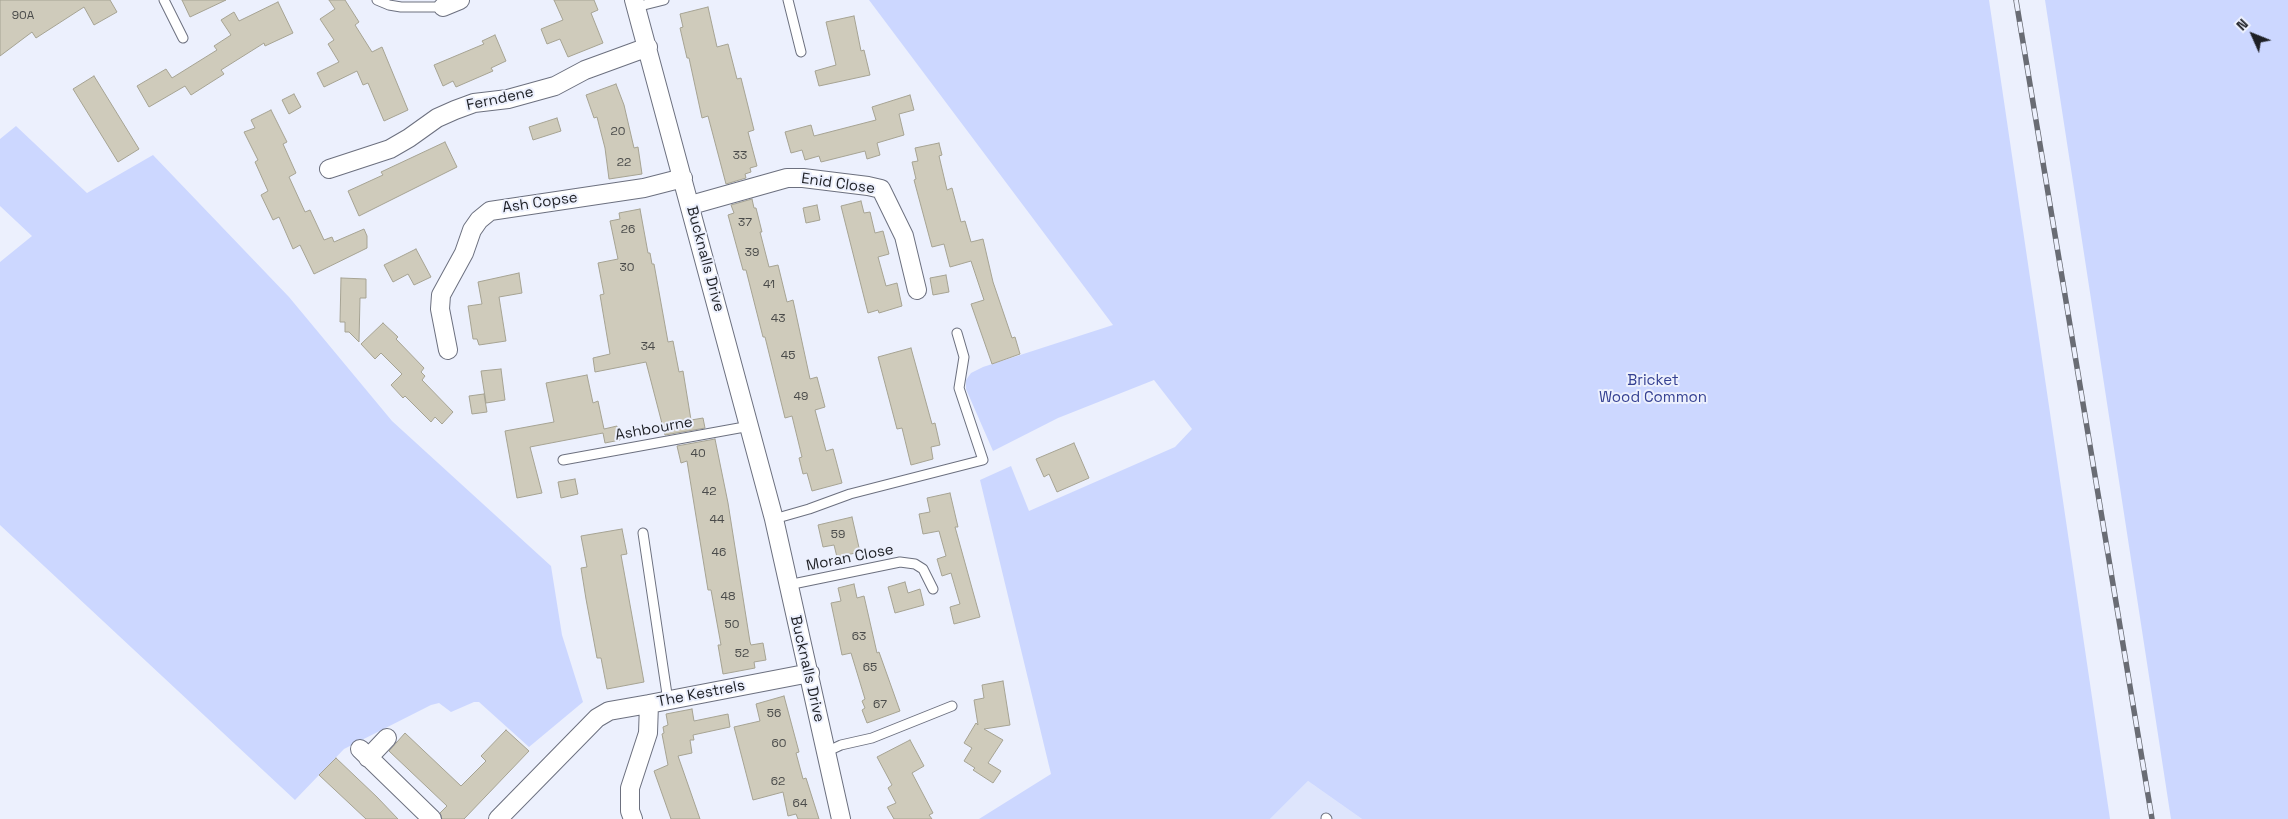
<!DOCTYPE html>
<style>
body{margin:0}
#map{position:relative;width:2288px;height:819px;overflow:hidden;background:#ecf0fd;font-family:"Space Grotesk",sans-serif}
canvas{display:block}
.north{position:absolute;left:2228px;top:10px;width:50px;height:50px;-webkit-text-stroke:4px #ecf0fd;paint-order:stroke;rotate:314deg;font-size:14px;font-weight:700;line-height:20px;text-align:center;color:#1e2025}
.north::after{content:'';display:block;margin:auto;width:18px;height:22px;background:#1e2025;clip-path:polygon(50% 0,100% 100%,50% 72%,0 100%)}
</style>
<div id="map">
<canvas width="2288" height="819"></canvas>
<div class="north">N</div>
</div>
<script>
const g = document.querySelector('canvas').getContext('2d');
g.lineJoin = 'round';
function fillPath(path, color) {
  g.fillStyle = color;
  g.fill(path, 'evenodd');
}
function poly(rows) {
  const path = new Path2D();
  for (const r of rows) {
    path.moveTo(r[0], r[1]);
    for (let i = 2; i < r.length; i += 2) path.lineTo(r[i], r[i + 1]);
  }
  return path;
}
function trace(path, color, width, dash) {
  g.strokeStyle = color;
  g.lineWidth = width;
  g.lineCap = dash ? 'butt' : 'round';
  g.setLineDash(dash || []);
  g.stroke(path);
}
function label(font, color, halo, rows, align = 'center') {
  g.font = font + ' "Space Grotesk",sans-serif';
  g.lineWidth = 4;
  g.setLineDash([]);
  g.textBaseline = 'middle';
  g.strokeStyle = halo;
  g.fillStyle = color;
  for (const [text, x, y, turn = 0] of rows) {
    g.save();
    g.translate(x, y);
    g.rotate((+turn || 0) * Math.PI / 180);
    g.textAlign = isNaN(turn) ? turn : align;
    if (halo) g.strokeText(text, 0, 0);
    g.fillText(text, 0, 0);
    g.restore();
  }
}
fillPath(poly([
 [1308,781,1362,819,1270,819]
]), '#dee5fc');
fillPath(poly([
 [869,0,1989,0,2110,819,1362,819,1308,781,1270,819,979,819,1051,774,980,480,1011,466,1029,511,1175,447,1192,429,1154,380,1058,418,993,451,966,389,966,380,971,373,983,367,1113,325],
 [2045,0,2288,0,2288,819,2171,819],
 [16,126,87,193,153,155,289,297,392,421,551,566,562,635,583,702,529,747,479,702,474,702,451,712,439,703,431,705,344,749,295,800,0,525,0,262,32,236,0,206,0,139]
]), '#ccd7ff');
const building = poly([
 [0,0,110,0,117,12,94,25,84,7,36,38,32,32,0,56,0,0],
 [182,0,226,0,190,17,182,0],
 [329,0,345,0,359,22,355,25,372,52,382,47,408,110,384,121,368,83,363,85,357,71,324,87,317,73,339,62,328,44,334,40,320,19,335,9,329,0],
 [554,0,594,0,598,10,591,13,603,43,568,57,560,39,547,44,541,29,563,20,554,0],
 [278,2,293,33,265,46,264,43,221,70,224,74,191,95,185,86,149,107,137,86,166,69,172,78,217,50,214,46,231,35,221,20,234,12,239,21,278,2],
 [708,7,717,47,728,44,737,79,741,78,754,130,748,132,757,166,750,168,751,172,745,174,746,178,726,184,708,116,702,118,689,58,687,58,680,28,683,27,680,14,708,7],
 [854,16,861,51,864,50,870,75,819,86,815,71,836,65,826,22,854,16],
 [495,35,506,61,491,68,493,71,456,87,453,81,443,86,434,65,484,44,482,41,495,35],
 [94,76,139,149,118,162,73,89,94,76],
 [616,84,624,105,634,148,638,147,642,174,609,179,605,148,597,117,594,118,586,95,616,84],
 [294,94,301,107,289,114,282,100,294,94],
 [910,95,914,110,899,114,904,135,877,143,880,155,867,159,865,151,821,162,819,156,805,160,802,150,791,153,785,132,811,125,814,136,876,120,872,107,910,95],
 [271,110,287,142,283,144,296,173,289,177,305,212,310,210,324,240,332,237,334,242,364,229,367,236,367,248,314,274,300,245,293,249,279,217,273,220,261,195,268,191,255,162,258,160,244,132,255,128,251,120,271,110],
 [557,118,561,131,533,140,529,127,557,118],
 [445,142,457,167,359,216,348,191,383,175,381,172,445,142],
 [939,143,942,155,939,156,947,190,952,188,961,222,965,221,971,242,983,239,993,282,1012,338,1015,337,1020,354,992,364,971,304,984,300,971,261,950,267,944,244,932,247,914,180,916,179,912,162,918,161,915,148,939,143],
 [752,199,754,208,756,208,762,232,760,232,769,267,778,265,787,302,793,300,810,379,817,377,825,407,815,410,826,451,833,449,842,483,812,491,807,473,803,474,799,458,802,457,792,416,785,418,765,337,763,337,746,270,743,270,728,215,734,213,731,205,752,199],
 [861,201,864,213,870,212,875,233,883,231,889,254,878,257,886,286,897,283,902,306,879,313,878,310,868,313,841,206,861,201],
 [817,205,820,220,806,223,803,208,817,205],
 [640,209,648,253,650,253,652,264,654,264,668,342,673,341,679,372,683,371,691,420,703,418,705,428,665,435,646,362,595,372,593,358,610,354,600,295,604,294,598,263,618,259,610,221,620,219,619,213,640,209],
 [416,249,431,277,414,285,408,274,393,282,384,265,416,249],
 [519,273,522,293,499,297,506,341,479,345,477,339,473,339,468,306,482,304,478,282,519,273],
 [946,275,949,292,933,295,930,278,946,275],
 [341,278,366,279,366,298,360,298,359,342,349,332,345,332,345,322,340,322,341,278],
 [383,323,398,337,396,339,424,368,421,372,425,376,422,380,453,412,442,424,435,417,431,422,405,396,403,398,391,385,402,374,381,353,375,359,361,344,383,323],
 [911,348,932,424,935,423,940,445,931,447,933,459,911,465,902,428,897,429,878,357,911,348],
 [501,369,505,400,486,403,481,371,501,369],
 [587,375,593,403,598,401,604,429,617,426,620,440,605,443,603,433,530,447,542,493,517,498,505,431,554,422,546,383,587,375],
 [484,394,487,412,472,414,469,396,484,394],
 [715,439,728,503,750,642,751,645,763,643,766,660,754,662,755,668,723,674,718,645,721,645,711,590,708,590,687,461,681,463,677,446,715,439],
 [1074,443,1089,478,1057,492,1049,474,1044,477,1036,459,1074,443],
 [575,479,578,494,561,498,558,482,575,479],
 [950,493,958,527,955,527,980,617,954,624,950,607,960,604,951,573,942,576,937,559,946,556,939,531,923,534,919,514,930,512,927,498,950,493],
 [852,517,860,552,837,557,834,545,823,547,818,525,852,517],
 [622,529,627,554,621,555,644,682,607,689,601,658,597,658,586,599,581,568,587,567,581,536,622,529],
 [905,582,908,593,920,589,924,605,895,613,888,587,905,582],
 [854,584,857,598,864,596,877,653,879,652,900,711,867,723,862,710,865,708,862,701,865,699,851,653,842,655,831,603,841,601,838,588,854,584],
 [1003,681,1010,725,984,729,1003,740,988,763,1001,771,993,783,973,770,975,768,964,761,972,748,964,743,976,723,978,725,974,700,984,698,982,685,1003,681],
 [784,696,799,752,796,753,803,779,806,778,819,819,798,819,796,814,788,816,783,792,753,800,734,727,760,721,756,704,784,696],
 [692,709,694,721,728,714,730,727,693,735,694,740,690,740,692,753,678,756,700,819,671,819,654,771,668,765,662,734,664,733,663,727,668,725,666,714,692,709],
 [506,730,529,751,464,819,442,819,440,813,447,806,389,751,405,733,461,786,486,761,481,756,506,730],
 [910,740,924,766,912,773,933,813,929,815,932,819,894,819,887,807,896,803,888,788,892,785,877,757,910,740],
 [336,758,377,797,398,819,366,819,319,775,336,758]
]);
fillPath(building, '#cfcbbb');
trace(building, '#a6a393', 1);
const service = poly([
 [164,0,183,38],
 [377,0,389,5,401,7,443,7],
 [788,0,801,52],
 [636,7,664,0],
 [563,460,750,426],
 [774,519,809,509,850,494,983,460,959,388,964,357,957,333],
 [643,533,668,701],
 [788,585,900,562,915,564,923,569,933,589],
 [826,752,841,745,872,738,952,706],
 [1326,818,1327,819]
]);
const minor = poly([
 [634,0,774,519,841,819],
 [443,7,460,0],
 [329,169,390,149,409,138,437,118,455,110,474,103,508,99,555,86,585,70,648,47],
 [691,205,787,178,803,178,868,186,881,189,904,236,917,290],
 [448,350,440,309,441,295,464,253,472,230,479,220,490,211,644,188,683,178],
 [360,749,432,819],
 [368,758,387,738],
 [498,819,597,718,609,711,649,704],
 [633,819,630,811,630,788,648,733,649,704,810,673]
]);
trace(service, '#6c707f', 11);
trace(minor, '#6c707f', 20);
trace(service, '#fff', 9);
trace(minor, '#fff', 18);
const rail = poly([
 [2016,0,2152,819]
]);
trace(rail, '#696c74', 5.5);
trace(rail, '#ecf0fd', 4, [11]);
label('12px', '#4a4b4a', null, [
 ["90A",23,16],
 ["20",618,132],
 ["33",740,156],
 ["22",624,163],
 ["37",745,223],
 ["26",628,230],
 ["39",752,253],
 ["30",627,268],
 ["41",769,285],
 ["43",778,319],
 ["34",648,347],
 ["45",788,356],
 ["49",801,397],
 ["40",698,454],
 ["42",709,492],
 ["44",717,520],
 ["59",838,535],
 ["46",719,553],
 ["48",728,597],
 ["50",732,625],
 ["63",859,637],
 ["52",742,654],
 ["65",870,668],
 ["67",880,705],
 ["56",774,714],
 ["60",779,744],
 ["62",778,782],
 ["64",800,804]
]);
label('15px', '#1e2025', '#ecf0fd', [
 ["Ferndene",500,99,-12],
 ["Enid Close",838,184,8],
 ["Ash Copse",540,203,-8],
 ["Bucknalls Drive",705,259,75],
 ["Ashbourne",654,429,-10],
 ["Moran Close",850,558,-11],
 ["Bucknalls Drive",807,669,77],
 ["The Kestrels",701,694,-11]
]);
label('15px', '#354192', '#ecf0fd', [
 ["Bricket",1653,381],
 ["Wood Common",1653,398]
]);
</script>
